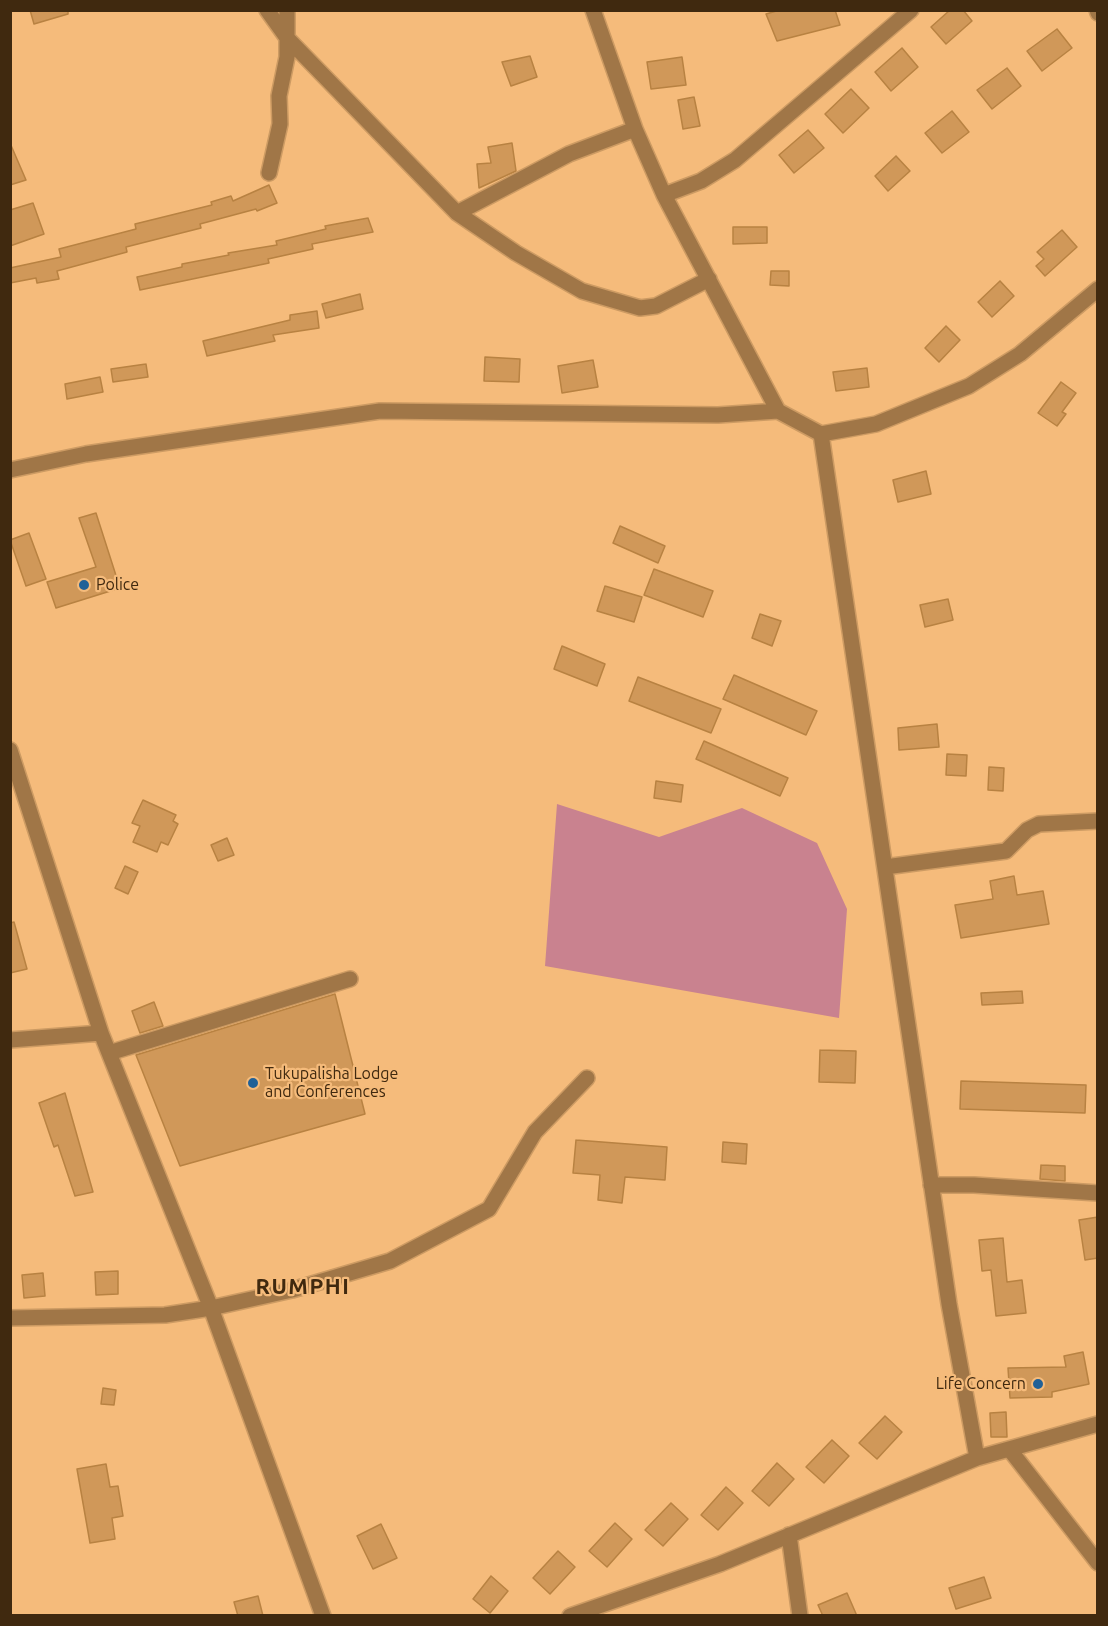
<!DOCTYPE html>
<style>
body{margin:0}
#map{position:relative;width:1108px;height:1626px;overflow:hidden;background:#f5bb7b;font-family:Ubuntu,sans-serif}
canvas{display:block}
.frame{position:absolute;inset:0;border:12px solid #40290f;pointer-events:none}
</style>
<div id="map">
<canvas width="1108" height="1626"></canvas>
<div class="frame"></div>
</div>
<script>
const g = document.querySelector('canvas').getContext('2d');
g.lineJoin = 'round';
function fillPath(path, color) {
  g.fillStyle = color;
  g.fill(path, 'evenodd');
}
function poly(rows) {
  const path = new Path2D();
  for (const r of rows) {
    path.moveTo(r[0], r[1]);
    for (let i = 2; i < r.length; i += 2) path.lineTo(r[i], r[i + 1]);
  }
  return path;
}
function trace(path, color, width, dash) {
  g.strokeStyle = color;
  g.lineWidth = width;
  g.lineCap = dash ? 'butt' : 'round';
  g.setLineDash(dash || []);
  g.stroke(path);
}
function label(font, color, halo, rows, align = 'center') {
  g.font = font + ' Ubuntu,sans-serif';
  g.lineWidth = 4.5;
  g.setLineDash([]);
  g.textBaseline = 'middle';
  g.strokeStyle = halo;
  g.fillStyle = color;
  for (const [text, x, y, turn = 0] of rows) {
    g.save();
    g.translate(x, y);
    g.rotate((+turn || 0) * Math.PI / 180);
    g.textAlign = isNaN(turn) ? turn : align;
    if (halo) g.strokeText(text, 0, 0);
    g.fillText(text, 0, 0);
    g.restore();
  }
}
fillPath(poly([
 [557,804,659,837,742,808,817,843,847,909,839,1018,545,966]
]), '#c9828f');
const building = poly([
 [30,10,68,10,68,14,34,24,30,10],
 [780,10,835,10,840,25,777,41,766,14,780,10],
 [950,10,963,10,972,21,946,44,931,27,950,10],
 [1057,29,1072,48,1042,71,1027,51,1057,29],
 [902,48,918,67,891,91,875,72,902,48],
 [530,56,537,77,511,86,502,62,530,56],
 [682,57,686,85,651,89,647,62,682,57],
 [1007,68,1021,86,992,109,977,90,1007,68],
 [851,89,869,108,843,133,825,114,851,89],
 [694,97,700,126,683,129,678,100,694,97],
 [952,111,969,132,942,153,925,133,952,111],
 [808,130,824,148,794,173,779,155,808,130],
 [10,143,26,180,10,185,10,143],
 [512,143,516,171,479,188,477,164,491,163,488,147,512,143],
 [896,156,910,171,888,191,875,176,896,156],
 [269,185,277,203,257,211,256,209,200,224,201,228,126,247,127,252,57,271,59,279,37,283,36,278,10,283,10,268,61,257,59,249,136,229,135,224,212,205,211,202,231,196,233,201,269,185],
 [33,203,44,234,10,246,10,210,33,203],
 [368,218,373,232,312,244,313,249,268,259,269,263,140,290,137,277,182,267,182,264,229,255,228,253,277,245,276,241,326,229,325,226,368,218],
 [733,227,767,227,767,243,733,244,733,227],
 [1062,230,1077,247,1045,276,1036,266,1044,259,1037,252,1062,230],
 [771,271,789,271,789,286,770,285,771,271],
 [1000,281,1014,296,992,317,978,302,1000,281],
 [360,294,363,309,326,318,322,304,360,294],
 [317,311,319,328,273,335,275,341,207,356,203,341,290,320,290,315,317,311],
 [946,326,960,340,939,362,925,348,946,326],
 [485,357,520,359,519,382,484,381,485,357],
 [593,360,598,387,562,393,558,366,593,360],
 [146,364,148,377,113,382,111,369,146,364],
 [867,368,869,387,836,391,833,372,867,368],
 [100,377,103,392,67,399,65,384,100,377],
 [1061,382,1076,393,1062,412,1066,414,1057,426,1038,413,1061,382],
 [926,471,931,494,898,502,893,480,926,471],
 [96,513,120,588,56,608,47,582,96,567,79,518,96,513],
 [620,526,665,546,658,563,613,543,620,526],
 [29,533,46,579,26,586,10,540,29,533],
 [654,569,713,591,703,617,644,595,654,569],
 [605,586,642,597,634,622,597,611,605,586],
 [948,599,953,620,925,627,920,605,948,599],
 [760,614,781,621,772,646,752,638,760,614],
 [562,646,605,664,597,686,554,669,562,646],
 [734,675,817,711,806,735,723,699,734,675],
 [638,677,721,709,711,733,629,701,638,677],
 [937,724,939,747,899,750,898,728,937,724],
 [704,741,788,778,780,796,696,759,704,741],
 [947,754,967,755,966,776,946,775,947,754],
 [989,767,1004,768,1003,791,988,790,989,767],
 [656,781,683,785,681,802,654,798,656,781],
 [143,800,176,815,173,821,178,824,168,845,161,842,157,852,133,842,140,826,132,823,143,800],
 [227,838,234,855,218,861,211,845,227,838],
 [125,866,138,872,128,894,115,888,125,866],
 [1014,876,1017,895,1043,891,1049,924,961,938,955,905,993,899,990,881,1014,876],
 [14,922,27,969,10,973,10,923,14,922],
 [1022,991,1023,1003,982,1005,981,993,1022,991],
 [335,994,365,1114,180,1166,136,1055,335,994],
 [154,1002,163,1026,140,1033,132,1011,154,1002],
 [820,1050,856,1051,855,1083,819,1082,820,1050],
 [961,1081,1086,1085,1085,1113,960,1109,961,1081],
 [65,1093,93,1192,75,1196,58,1145,54,1147,39,1103,65,1093],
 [576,1140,667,1147,665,1180,625,1177,622,1203,598,1200,600,1175,573,1173,576,1140],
 [723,1142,747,1144,746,1164,722,1162,723,1142],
 [1041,1165,1065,1166,1065,1181,1040,1179,1041,1165],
 [1098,1217,1098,1258,1085,1260,1079,1220,1098,1217],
 [1003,1238,1007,1282,1022,1280,1026,1313,996,1316,991,1270,982,1271,979,1240,1003,1238],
 [118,1271,118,1294,96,1295,95,1272,118,1271],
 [43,1273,45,1296,24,1298,22,1275,43,1273],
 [1083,1352,1089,1384,1052,1392,1052,1397,1010,1398,1008,1368,1066,1367,1064,1356,1083,1352],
 [103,1388,116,1390,114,1405,101,1404,103,1388],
 [1006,1412,1007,1437,991,1437,990,1413,1006,1412],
 [885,1416,902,1432,877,1459,859,1443,885,1416],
 [832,1440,849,1456,824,1483,806,1467,832,1440],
 [777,1463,794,1479,769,1506,752,1491,777,1463],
 [106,1464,110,1487,118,1486,123,1516,112,1518,115,1539,90,1543,77,1469,106,1464],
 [726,1487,743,1503,718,1530,701,1515,726,1487],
 [671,1503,688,1519,663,1546,645,1530,671,1503],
 [615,1523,632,1539,607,1567,589,1551,615,1523],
 [381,1524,397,1558,373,1569,357,1536,381,1524],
 [558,1551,575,1567,550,1594,533,1578,558,1551],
 [491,1576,508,1591,490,1613,473,1599,491,1576],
 [984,1577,991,1598,956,1609,949,1588,984,1577],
 [847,1593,857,1616,823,1616,818,1605,847,1593],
 [258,1596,263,1616,238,1616,234,1602,258,1596]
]);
fillPath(building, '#d09859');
trace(building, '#b88242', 1.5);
const minor = poly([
 [267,10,287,38,457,213,516,253,582,291,640,308,656,306,709,279],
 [593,10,635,129,664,195,778,411],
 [1097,10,1098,13],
 [269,173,280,124,279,96,287,57,287,10],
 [664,195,701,181,735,160,911,10],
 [457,213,569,154,635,129],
 [821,434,949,1304,977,1458],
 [10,470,86,454,380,411,718,415,778,411,821,434,876,424,969,386,1020,354,1098,289],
 [10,750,101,1033,211,1308,323,1616],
 [885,867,1006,851,1027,830,1039,824,1098,821],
 [10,1040,101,1033],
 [109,1053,350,979],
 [931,1185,974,1185,1098,1193],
 [10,1318,165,1315,211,1308,292,1290,390,1261,489,1209,535,1132,587,1078],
 [1010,1450,1098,1563],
 [789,1535,800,1616],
 [570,1616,720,1564,977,1458,1098,1424]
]);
trace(minor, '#cd9b63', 18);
trace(minor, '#a07647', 15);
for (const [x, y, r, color] of [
 [84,585,6,"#216197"],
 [253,1083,6,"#216197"],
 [1038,1384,6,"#216197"]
]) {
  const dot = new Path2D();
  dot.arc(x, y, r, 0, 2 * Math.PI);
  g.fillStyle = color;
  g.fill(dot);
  trace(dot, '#f5bb7b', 2);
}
label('16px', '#40290f', '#f5bb7b', [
 ["Police",96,585],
 ["Tukupalisha Lodge",265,1074],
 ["and Conferences",265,1092],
 ["Life Concern",1026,1384,"right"]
], 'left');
g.letterSpacing = '1.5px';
label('bold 22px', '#40290f', '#f5bb7b', [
 ["RUMPHI",303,1287]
]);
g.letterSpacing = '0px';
</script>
